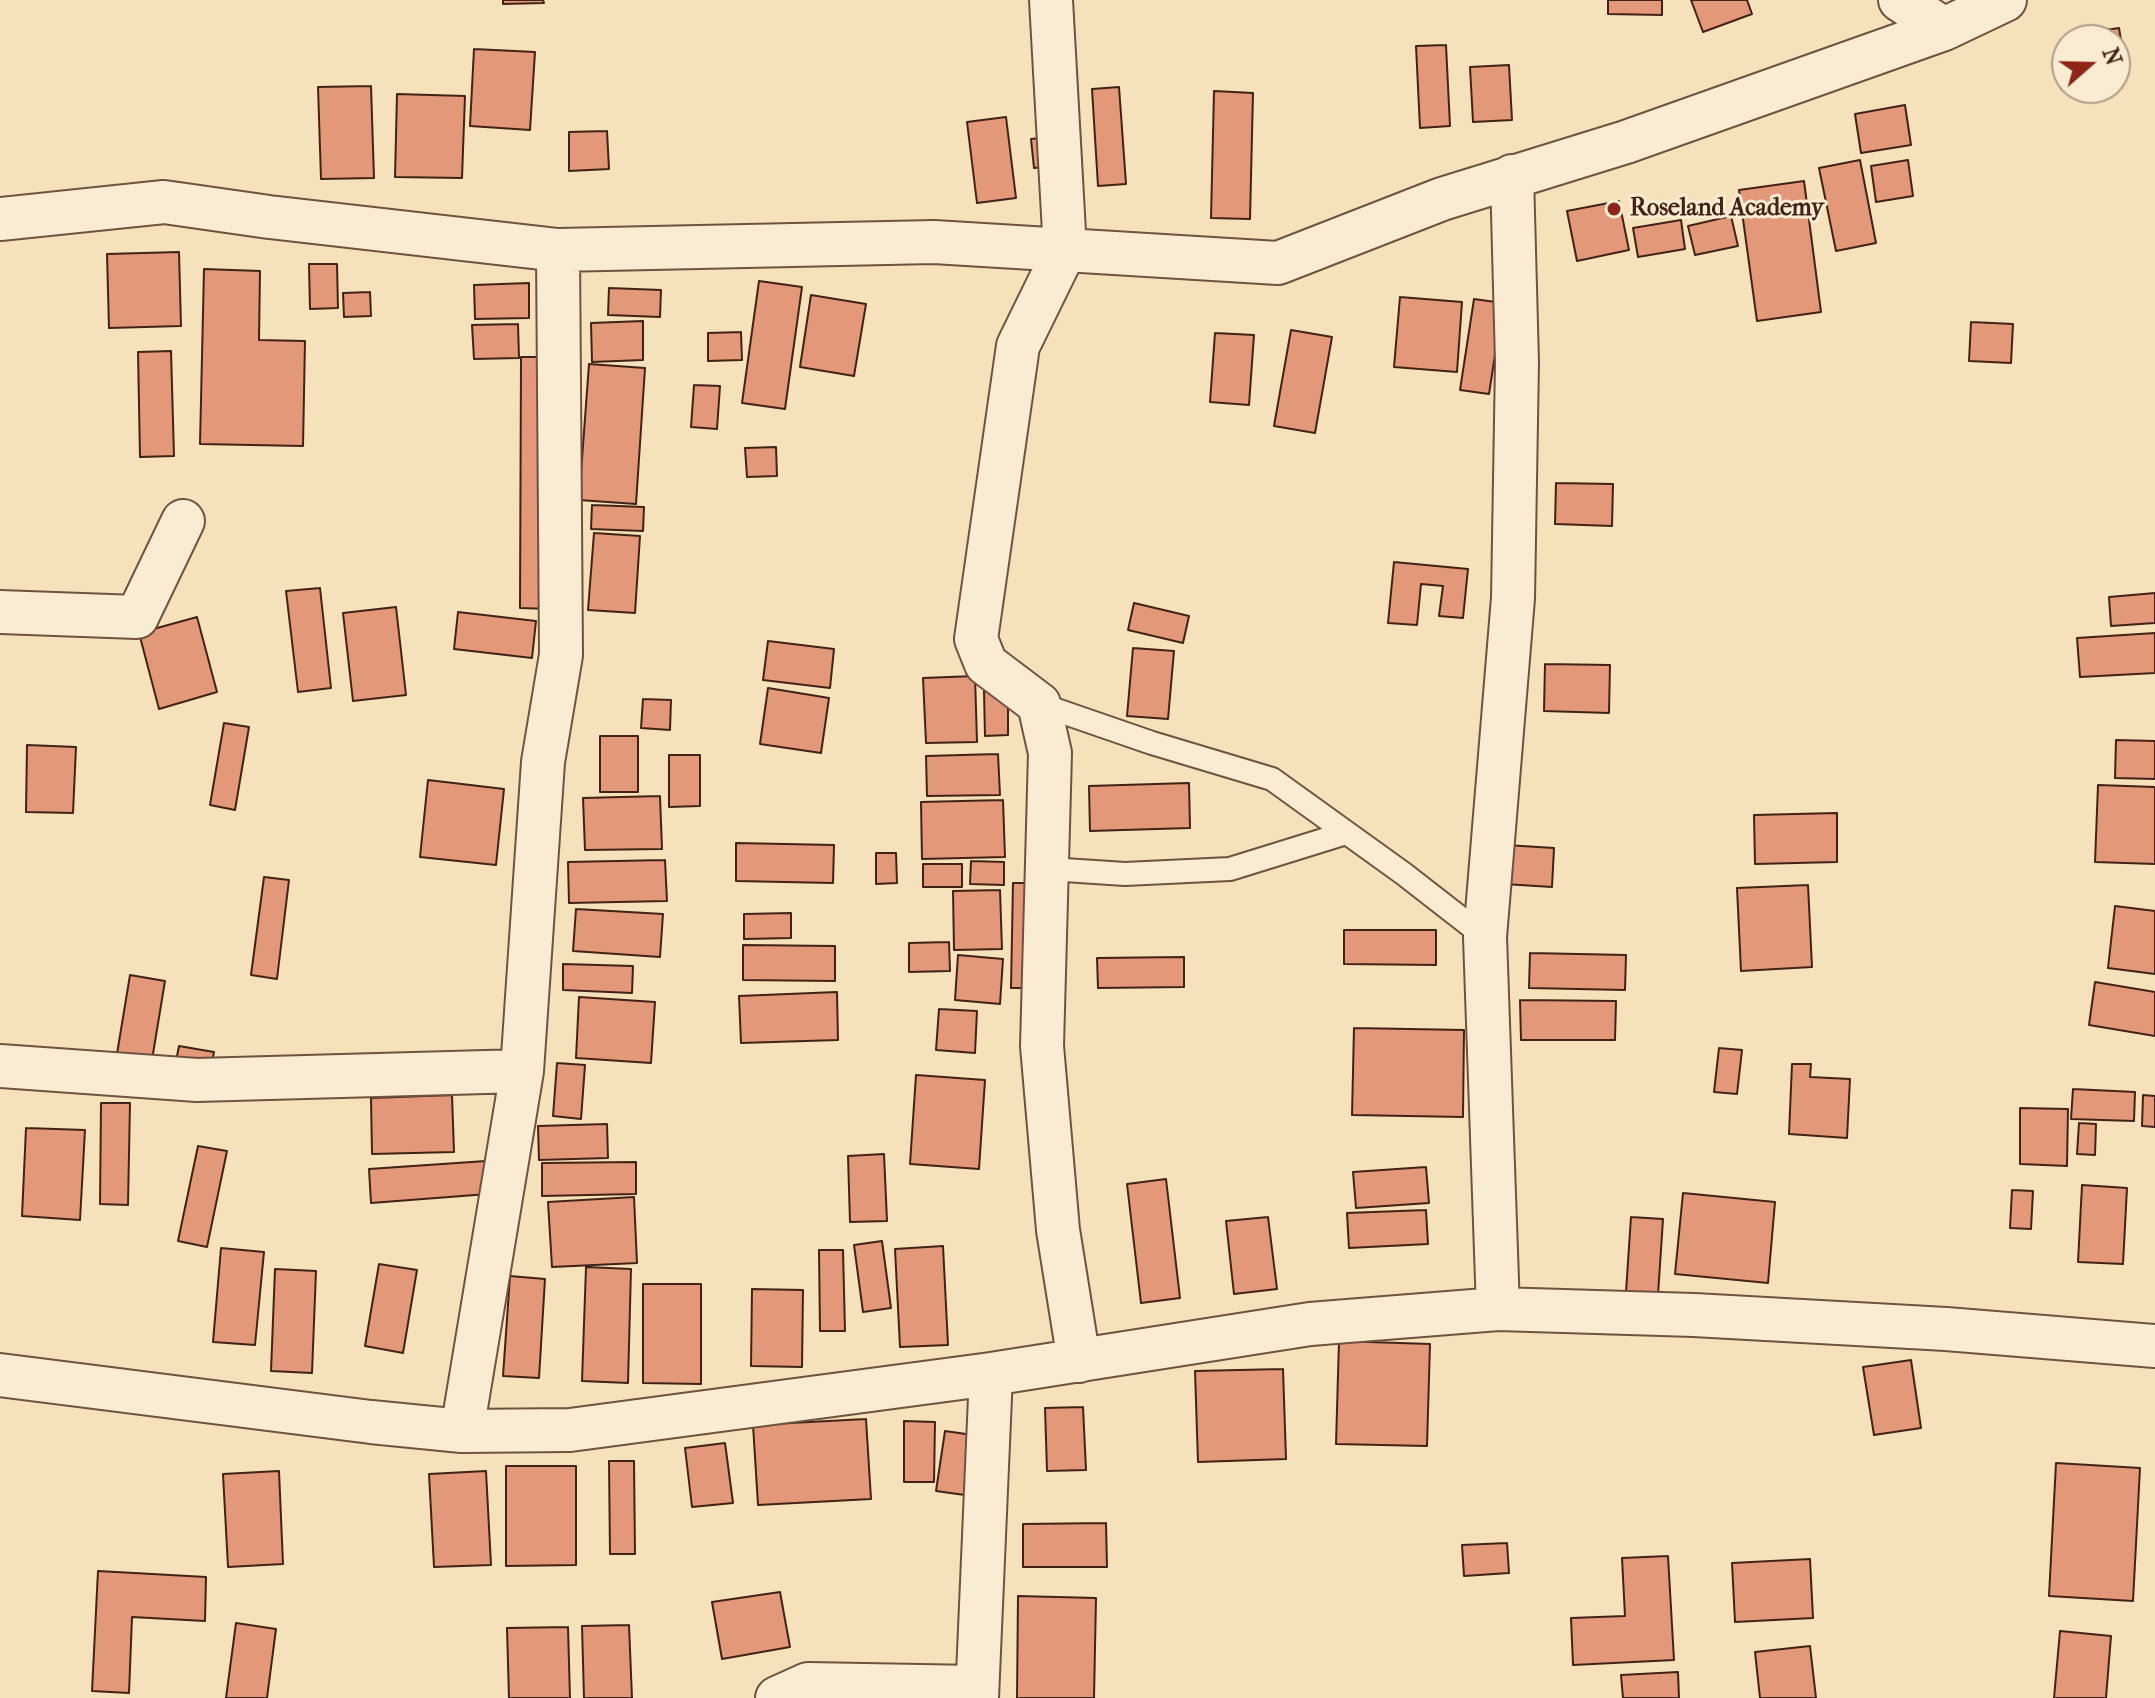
<!DOCTYPE html>
<style>
body{margin:0}
#map{position:relative;width:2155px;height:1698px;overflow:hidden;background:#f6e2ba;font-family:"IM FELL French Canon",serif}
canvas{display:block}
.north{position:absolute;left:2051px;top:24px;width:80px;height:80px;box-sizing:border-box;background:#f9ecd2;border:2px solid #b09b87;border-radius:50%;rotate:70deg;font-size:22px;font-weight:700;line-height:32px;text-align:center;color:#422216}
.north::after{content:'';display:block;margin:auto;width:28px;height:36px;background:#8f2418;clip-path:polygon(50% 0,100% 100%,50% 72%,0 100%)}
</style>
<div id="map">
<canvas width="2155" height="1698"></canvas>
<div class="north">N</div>
</div>
<script>
const g = document.querySelector('canvas').getContext('2d');
g.lineJoin = 'round';
function fillPath(path, color) {
  g.fillStyle = color;
  g.fill(path, 'evenodd');
}
function poly(rows) {
  const path = new Path2D();
  for (const r of rows) {
    path.moveTo(r[0], r[1]);
    for (let i = 2; i < r.length; i += 2) path.lineTo(r[i], r[i + 1]);
  }
  return path;
}
function trace(path, color, width, dash) {
  g.strokeStyle = color;
  g.lineWidth = width;
  g.lineCap = dash ? 'butt' : 'round';
  g.setLineDash(dash || []);
  g.stroke(path);
}
function label(font, color, halo, rows, align = 'center') {
  g.font = font + ' "IM FELL French Canon",serif';
  g.lineWidth = 6;
  g.setLineDash([]);
  g.textBaseline = 'middle';
  g.strokeStyle = halo;
  g.fillStyle = color;
  for (const [text, x, y, turn = 0] of rows) {
    g.save();
    g.translate(x, y);
    g.rotate((+turn || 0) * Math.PI / 180);
    g.textAlign = isNaN(turn) ? turn : align;
    if (halo) g.strokeText(text, 0, 0);
    g.fillText(text, 0, 0);
    g.restore();
  }
}
const building = poly([
 [503,0,543,0,544,3,503,4,503,0],
 [1608,0,1662,0,1662,15,1608,14,1608,0],
 [1691,0,1747,0,1752,14,1703,32,1691,0],
 [2119,28,2127,77,2115,79,2115,40,2067,40,2066,36,2119,28],
 [1446,45,1450,126,1420,128,1416,46,1446,45],
 [474,49,535,52,530,130,470,126,474,49],
 [1509,65,1512,120,1473,122,1470,67,1509,65],
 [371,86,374,178,321,179,318,87,371,86],
 [1119,87,1126,184,1098,186,1092,89,1119,87],
 [1214,91,1253,93,1250,219,1211,218,1214,91],
 [397,94,465,96,462,178,395,177,397,94],
 [1905,105,1911,145,1861,153,1855,114,1905,105],
 [1006,117,1016,198,977,203,967,122,1006,117],
 [607,131,609,169,569,171,569,132,607,131],
 [1041,138,1044,167,1034,168,1031,139,1041,138],
 [1860,160,1876,243,1836,251,1819,168,1860,160],
 [1908,160,1913,196,1876,202,1871,166,1908,160],
 [1804,181,1821,312,1757,321,1739,190,1804,181],
 [1619,201,1629,250,1577,261,1567,211,1619,201],
 [1731,216,1738,246,1695,255,1688,226,1731,216],
 [1681,220,1685,249,1638,257,1633,228,1681,220],
 [179,252,181,326,109,328,107,254,179,252],
 [309,264,337,264,338,308,310,309,309,264],
 [204,269,260,271,259,340,305,341,303,446,200,444,204,269],
 [759,281,802,287,785,409,742,403,759,281],
 [529,283,529,318,475,319,474,285,529,283],
 [609,288,661,290,660,317,608,315,609,288],
 [370,292,371,316,344,317,343,293,370,292],
 [811,295,866,304,854,376,800,367,811,295],
 [1400,297,1462,302,1457,372,1394,367,1400,297],
 [1474,299,1503,303,1489,394,1460,390,1474,299],
 [643,321,643,360,592,362,591,323,643,321],
 [1971,322,2013,324,2011,363,1969,361,1971,322],
 [518,324,519,358,474,359,472,325,518,324],
 [1291,330,1332,337,1315,433,1274,426,1291,330],
 [741,332,742,360,708,361,708,333,741,332],
 [1215,333,1254,335,1249,405,1210,402,1215,333],
 [171,351,174,456,140,457,138,352,171,351],
 [521,357,553,357,551,609,520,608,521,357],
 [589,364,645,368,636,504,579,500,589,364],
 [694,385,720,386,717,429,691,427,694,385],
 [776,447,777,476,747,477,745,448,776,447],
 [1556,483,1613,484,1612,526,1555,524,1556,483],
 [592,505,644,507,643,531,591,529,592,505],
 [594,533,640,536,635,613,588,610,594,533],
 [1394,562,1468,569,1463,618,1439,616,1443,586,1421,584,1417,625,1388,623,1394,562],
 [320,588,331,688,298,692,286,591,320,588],
 [2155,593,2155,623,2111,626,2109,597,2155,593],
 [1134,603,1189,616,1183,643,1128,630,1134,603],
 [396,607,406,695,353,701,343,613,396,607],
 [458,612,536,621,532,658,454,649,458,612],
 [197,617,217,692,159,709,139,633,197,617],
 [2155,633,2155,673,2080,677,2077,638,2155,633],
 [768,641,834,649,830,688,763,680,768,641],
 [1133,648,1174,651,1168,719,1127,716,1133,648],
 [1545,664,1610,665,1609,713,1544,711,1545,664],
 [975,676,977,742,926,743,923,678,975,676],
 [768,688,829,698,821,753,760,744,768,688],
 [984,691,1008,691,1008,735,985,736,984,691],
 [643,699,671,700,670,730,641,728,643,699],
 [224,723,249,727,235,810,210,805,224,723],
 [600,736,638,736,638,792,600,792,600,736],
 [2116,740,2155,741,2155,779,2115,778,2116,740],
 [27,745,76,747,73,813,26,812,27,745],
 [998,754,1000,795,927,796,926,756,998,754],
 [669,755,700,755,700,806,669,807,669,755],
 [428,780,504,789,496,865,420,857,428,780],
 [1189,783,1190,828,1090,831,1089,786,1189,783],
 [2098,785,2155,787,2155,864,2095,862,2098,785],
 [660,796,662,849,585,850,583,798,660,796],
 [1003,800,1005,857,922,859,921,802,1003,800],
 [1837,813,1837,862,1755,864,1754,815,1837,813],
 [736,843,834,845,833,883,736,881,736,843],
 [1506,845,1554,848,1552,887,1504,884,1506,845],
 [876,853,896,853,897,883,876,884,876,853],
 [665,860,667,901,569,903,568,862,665,860],
 [971,861,1004,862,1004,885,970,884,971,861],
 [923,864,962,864,962,887,923,887,923,864],
 [264,877,289,880,277,979,251,975,264,877],
 [1013,883,1032,883,1030,988,1011,988,1013,883],
 [1808,885,1812,967,1741,971,1737,888,1808,885],
 [1000,890,1002,949,954,950,953,891,1000,890],
 [2115,906,2155,911,2155,974,2108,968,2115,906],
 [576,909,663,914,660,957,573,951,576,909],
 [791,913,791,938,744,939,744,914,791,913],
 [1344,930,1436,930,1436,965,1344,964,1344,930],
 [949,942,950,971,909,972,909,943,949,942],
 [743,945,835,946,835,981,743,980,743,945],
 [1530,953,1626,955,1625,990,1529,988,1530,953],
 [958,955,1003,959,1000,1004,955,1000,958,955],
 [1184,957,1184,987,1098,988,1097,958,1184,957],
 [563,964,633,966,632,993,563,990,563,964],
 [130,975,165,981,150,1072,115,1066,130,975],
 [2095,982,2155,992,2155,1036,2089,1025,2095,982],
 [837,992,838,1040,741,1043,739,996,837,992],
 [579,997,655,1002,651,1063,576,1058,579,997],
 [1520,1000,1616,1001,1615,1040,1521,1040,1520,1000],
 [939,1009,977,1011,975,1053,936,1050,939,1009],
 [1354,1028,1464,1030,1463,1117,1352,1115,1354,1028],
 [179,1046,214,1052,209,1078,174,1071,179,1046],
 [1719,1048,1742,1050,1737,1094,1714,1092,1719,1048],
 [557,1063,585,1065,581,1119,553,1116,557,1063],
 [1792,1064,1811,1064,1810,1077,1850,1079,1847,1138,1789,1134,1792,1064],
 [916,1075,985,1080,979,1169,910,1164,916,1075],
 [2073,1089,2135,1092,2134,1121,2071,1119,2073,1089],
 [452,1095,454,1152,372,1154,371,1098,452,1095],
 [2143,1095,2155,1096,2155,1127,2142,1126,2143,1095],
 [101,1103,130,1103,128,1205,100,1204,101,1103],
 [2020,1108,2068,1109,2067,1166,2020,1164,2020,1108],
 [2079,1123,2096,1124,2095,1155,2077,1154,2079,1123],
 [607,1124,608,1158,539,1160,538,1126,607,1124],
 [26,1128,85,1130,80,1220,22,1216,26,1128],
 [198,1146,227,1151,207,1247,178,1241,198,1146],
 [884,1154,887,1221,850,1222,848,1156,884,1154],
 [486,1161,488,1194,371,1203,369,1169,486,1161],
 [636,1162,636,1194,542,1196,542,1163,636,1162],
 [1426,1167,1429,1203,1356,1208,1353,1172,1426,1167],
 [1166,1179,1180,1298,1141,1303,1127,1184,1166,1179],
 [2082,1185,2127,1188,2123,1264,2078,1262,2082,1185],
 [2012,1190,2033,1191,2031,1229,2010,1228,2012,1190],
 [1683,1193,1775,1202,1768,1283,1675,1274,1683,1193],
 [634,1197,637,1263,552,1267,548,1202,634,1197],
 [1426,1210,1428,1244,1349,1248,1347,1213,1426,1210],
 [1268,1217,1277,1289,1234,1294,1226,1221,1268,1217],
 [1631,1217,1663,1219,1658,1295,1626,1292,1631,1217],
 [882,1241,891,1308,863,1312,854,1245,882,1241],
 [943,1246,948,1345,900,1347,895,1249,943,1246],
 [221,1248,264,1252,255,1345,213,1342,221,1248],
 [819,1250,843,1250,845,1331,820,1331,819,1250],
 [379,1264,417,1270,403,1353,365,1346,379,1264],
 [586,1267,631,1269,628,1383,582,1381,586,1267],
 [275,1269,316,1271,312,1373,271,1371,275,1269],
 [510,1276,545,1279,539,1378,503,1376,510,1276],
 [643,1284,701,1284,701,1384,643,1383,643,1284],
 [752,1289,803,1290,802,1367,751,1366,752,1289],
 [1339,1341,1430,1344,1427,1446,1336,1444,1339,1341],
 [1911,1360,1921,1428,1874,1435,1863,1367,1911,1360],
 [1283,1369,1286,1459,1198,1462,1195,1371,1283,1369],
 [1083,1407,1086,1470,1047,1471,1045,1408,1083,1407],
 [866,1419,871,1499,758,1505,753,1425,866,1419],
 [904,1421,935,1422,934,1482,904,1482,904,1421],
 [945,1431,987,1437,979,1497,936,1491,945,1431],
 [725,1443,733,1503,692,1507,685,1448,725,1443],
 [609,1461,634,1461,635,1554,610,1554,609,1461],
 [2056,1463,2140,1468,2133,1601,2049,1596,2056,1463],
 [506,1466,576,1466,576,1565,506,1566,506,1466],
 [279,1471,283,1564,228,1567,223,1474,279,1471],
 [486,1471,491,1565,434,1567,429,1474,486,1471],
 [1106,1523,1107,1567,1023,1567,1023,1524,1106,1523],
 [1507,1543,1509,1573,1464,1576,1462,1545,1507,1543],
 [1668,1556,1674,1660,1573,1665,1571,1618,1625,1616,1622,1558,1668,1556],
 [1810,1559,1813,1618,1735,1622,1732,1563,1810,1559],
 [98,1571,206,1577,205,1621,132,1617,129,1693,92,1691,98,1571],
 [780,1592,790,1647,722,1659,712,1602,780,1592],
 [1018,1596,1096,1598,1094,1698,1017,1698,1018,1596],
 [236,1623,276,1629,267,1698,226,1698,236,1623],
 [629,1625,632,1698,584,1698,582,1626,629,1625],
 [568,1627,570,1698,509,1698,507,1628,568,1627],
 [2060,1631,2111,1636,2106,1698,2054,1698,2060,1631],
 [1810,1646,1816,1698,1760,1698,1755,1652,1810,1646],
 [1678,1672,1679,1698,1623,1698,1621,1675,1678,1672]
]);
fillPath(building, '#e39879');
trace(building, '#422216', 2);
const service = poly([
 [1039,704,1152,743,1272,779,1404,874,1485,937],
 [1049,869,1125,874,1230,869,1346,833]
]);
const minor = poly([
 [1051,0,1065,250,1018,346,976,639,986,664,1039,704,1050,753,1042,1046,1058,1230,1079,1361],
 [1900,0,1944,29],
 [0,219,164,202,269,217,558,250,934,242,1278,263,1442,199,1626,142,1944,29,2005,0],
 [0,612,137,617,183,521],
 [0,1066,197,1080,522,1071,462,1431,570,1430,991,1374,1310,1324,1498,1309,1694,1315,1946,1329,2155,1346],
 [522,1071,543,762,561,655,558,250],
 [1498,1309,1485,937,1513,598,1517,362,1512,176],
 [0,1375,371,1422,462,1431],
 [777,1698,808,1684,977,1687],
 [977,1698,991,1374]
]);
trace(service, '#6f523f', 26);
trace(minor, '#6f523f', 46);
trace(service, '#f9ecd2', 22);
trace(minor, '#f9ecd2', 42);
for (const [x, y, r, color] of [
 [1614,209,8,"#8f2418"]
]) {
  const dot = new Path2D();
  dot.arc(x, y, r, 0, 2 * Math.PI);
  g.fillStyle = color;
  g.fill(dot);
  trace(dot, '#f9ecd2', 3);
}
label('bold 24px', '#422216', '#f9ecd2', [
 ["Roseland Academy",1630,209]
], 'left');
</script>
